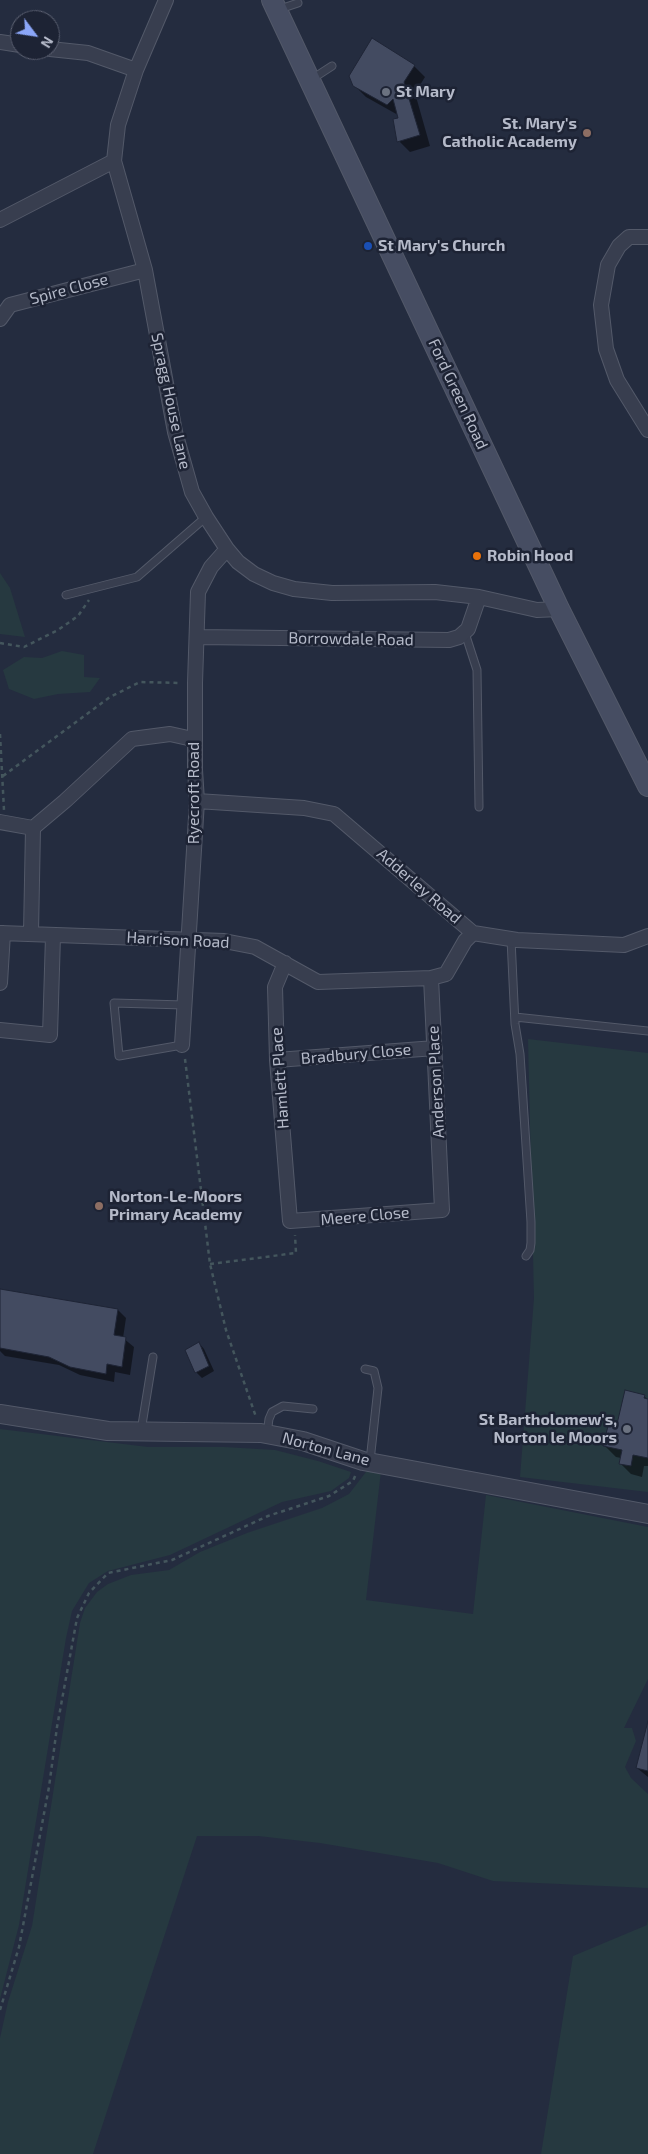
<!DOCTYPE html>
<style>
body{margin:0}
#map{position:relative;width:648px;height:2154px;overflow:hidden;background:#242c3f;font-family:"Exo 2",sans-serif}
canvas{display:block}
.north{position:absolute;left:10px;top:10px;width:50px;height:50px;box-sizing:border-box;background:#1d2334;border:1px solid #5a5f70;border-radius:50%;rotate:121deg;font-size:14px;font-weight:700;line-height:20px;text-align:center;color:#b5bac9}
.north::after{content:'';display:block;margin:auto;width:18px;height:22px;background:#8ba6f8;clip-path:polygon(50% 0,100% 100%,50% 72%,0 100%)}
</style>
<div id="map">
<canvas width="648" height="2154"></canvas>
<div class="north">N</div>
</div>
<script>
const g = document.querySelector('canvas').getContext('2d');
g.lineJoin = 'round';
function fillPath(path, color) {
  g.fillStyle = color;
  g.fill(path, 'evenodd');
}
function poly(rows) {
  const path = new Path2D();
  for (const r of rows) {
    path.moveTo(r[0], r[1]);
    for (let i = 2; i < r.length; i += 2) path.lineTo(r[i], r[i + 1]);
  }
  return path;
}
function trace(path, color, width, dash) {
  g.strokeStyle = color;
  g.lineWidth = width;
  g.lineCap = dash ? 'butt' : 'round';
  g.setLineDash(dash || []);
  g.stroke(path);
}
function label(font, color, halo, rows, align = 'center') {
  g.font = font + ' "Exo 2",sans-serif';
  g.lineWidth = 5;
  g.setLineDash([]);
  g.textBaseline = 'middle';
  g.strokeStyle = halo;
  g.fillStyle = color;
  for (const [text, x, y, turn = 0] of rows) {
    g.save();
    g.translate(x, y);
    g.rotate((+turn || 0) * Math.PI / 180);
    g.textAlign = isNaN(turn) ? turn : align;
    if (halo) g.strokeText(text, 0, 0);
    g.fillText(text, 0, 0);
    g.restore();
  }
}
fillPath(poly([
 [0,573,10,588,25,637,0,634],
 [62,651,84,655,84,677,100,678,90,692,58,694,34,699,9,689,3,670,24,657,42,658],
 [528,1039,648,1053,648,1492,520,1477,534,1298],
 [0,1429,148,1447,224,1447,275,1450,318,1461,351,1472,349,1478,331,1491,282,1502,170,1555,108,1571,89,1583,72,1611,66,1638,19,1925,0,1999],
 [369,1468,381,1471,366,1600,473,1614,486,1495,648,1527,648,1679,624,1728,632,1728,636,1741,625,1767,631,1778,648,1794,648,1888,493,1881,438,1863,320,1843,258,1836,197,1836,93,2154,0,2154,0,2038,8,2002,32,1926,80,1623,85,1608,97,1592,108,1584,131,1575,169,1570,200,1552,247,1533,322,1508,349,1494],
 [648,1919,648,2154,541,2154,573,1956,647,1925]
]), '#263940');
fillPath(poly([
 [414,66,425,77,415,93,430,146,410,152,399,141,398,115,366,97,354,85],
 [0,1290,118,1310,126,1318,123,1338,134,1347,130,1375,115,1372,114,1382,80,1375,59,1365,5,1356,0,1351],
 [199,1343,204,1349,214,1371,202,1378,196,1372],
 [644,1396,648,1400,648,1466,644,1466,642,1477,631,1474,620,1463,621,1458,616,1457,605,1446,618,1425],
 [648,1726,648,1777,637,1768]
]), '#0007');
const building = poly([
 [372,38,415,65,404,82,420,135,397,142,393,119,398,118,393,99,387,105,353,86,349,76,372,38],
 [0,1289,118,1309,114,1335,126,1337,122,1367,107,1364,106,1374,70,1367,49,1357,0,1348,0,1289],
 [199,1342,209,1366,195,1373,185,1350,199,1342],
 [625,1390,645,1395,644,1398,648,1399,648,1458,633,1455,631,1466,619,1464,622,1450,603,1446,609,1422,617,1424,625,1390],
 [648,1721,648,1771,636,1768,648,1721]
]);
fillPath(building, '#434b61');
trace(building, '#1f2536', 1);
const service = poly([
 [277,10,298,3],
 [312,79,332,66],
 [66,595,137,577,206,517],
 [465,633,477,670,479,807],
 [511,939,515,1024,520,1054,531,1222,531,1243,530,1250,526,1256],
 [515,1017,648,1031],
 [182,1045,119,1056,114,1003,184,1005],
 [365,1369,374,1371,378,1388,370,1461],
 [141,1431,153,1357],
 [267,1434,269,1419,272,1412,283,1406,313,1409]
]);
const minor = poly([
 [166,0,136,70,118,125,114,161,145,270,175,432,192,492,206,517,227,549,238,562,254,574,273,583,294,589,332,593,435,592,479,597,537,610,559,609],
 [0,42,20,45],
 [50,49,88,53,136,70],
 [0,220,114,161],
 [648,237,629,237,619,246,608,265,601,305,606,349,617,380,648,430],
 [0,319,10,305,145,270],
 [197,637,449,640,459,637,468,629,479,597],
 [197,801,304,808,334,814,473,933,517,940,624,945,648,936],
 [0,822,33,828],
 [0,933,224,941,255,947,318,982,431,978,446,974,465,941,473,933],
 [31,933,33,828,65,801,132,739,170,734,188,738,195,742],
 [285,963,275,987,277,1060,290,1221,442,1210,431,978],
 [0,983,3,933],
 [0,1030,50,1035,53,936],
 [182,1045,197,801,195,770,195,683,198,592,211,567,227,549],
 [277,1060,435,1048]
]);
const tertiary = poly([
 [0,1414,108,1431,261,1433,303,1441,363,1461,648,1514]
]);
const secondary = poly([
 [272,0,559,609,648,786]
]);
trace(service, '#535969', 9);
trace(minor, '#535969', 16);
trace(tertiary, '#535969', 20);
trace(secondary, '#535969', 22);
trace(poly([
 [0,643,24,647,58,630,78,616,89,600],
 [0,734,4,810],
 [3,776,110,697,140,682,181,683],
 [185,1059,210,1264,226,1330,256,1417],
 [210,1264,296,1253,295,1235],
 [0,2010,19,1947,49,1787,57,1727,77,1618,89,1593,108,1573,172,1560,268,1516,329,1496,353,1481,356,1474]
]), '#44565d', 2.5, [4, 4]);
trace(service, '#383e4f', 7);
trace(minor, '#383e4f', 14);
trace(tertiary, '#383e4f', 18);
trace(secondary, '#464d62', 20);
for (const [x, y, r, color] of [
 [386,92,5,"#6b7280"],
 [587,133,5,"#8d6e63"],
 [368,246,5,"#1a4fb4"],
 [477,556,5,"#e8710a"],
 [99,1206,5,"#8d6e63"],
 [627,1429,5,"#6b7280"]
]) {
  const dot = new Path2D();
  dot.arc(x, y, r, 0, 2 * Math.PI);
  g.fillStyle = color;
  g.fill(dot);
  trace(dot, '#1d2334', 2);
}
label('bold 16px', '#b5bac9', '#1d2334', [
 ["St Mary",396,92],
 ["St. Mary's",577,124,"right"],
 ["Catholic Academy",577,142,"right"],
 ["St Mary's Church",378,246],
 ["Robin Hood",487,556],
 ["Norton-Le-Moors",109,1197],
 ["Primary Academy",109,1215],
 ["St Bartholomew's,",617,1420,"right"],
 ["Norton le Moors",617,1438,"right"]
], 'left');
label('16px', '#b5bac9', '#1d2334', [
 ["Spire Close",69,289,-15],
 ["Ford Green Road",458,394,65],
 ["Spragg House Lane",171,401,78],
 ["Borrowdale Road",351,639,1],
 ["Ryecroft Road",194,793,-90],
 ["Adderley Road",419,886,41],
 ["Harrison Road",178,940,3],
 ["Bradbury Close",356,1054,-5],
 ["Hamlett Place",280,1078,-94],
 ["Anderson Place",436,1082,-93],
 ["Meere Close",365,1216,-5],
 ["Norton Lane",326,1449,15]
]);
</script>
